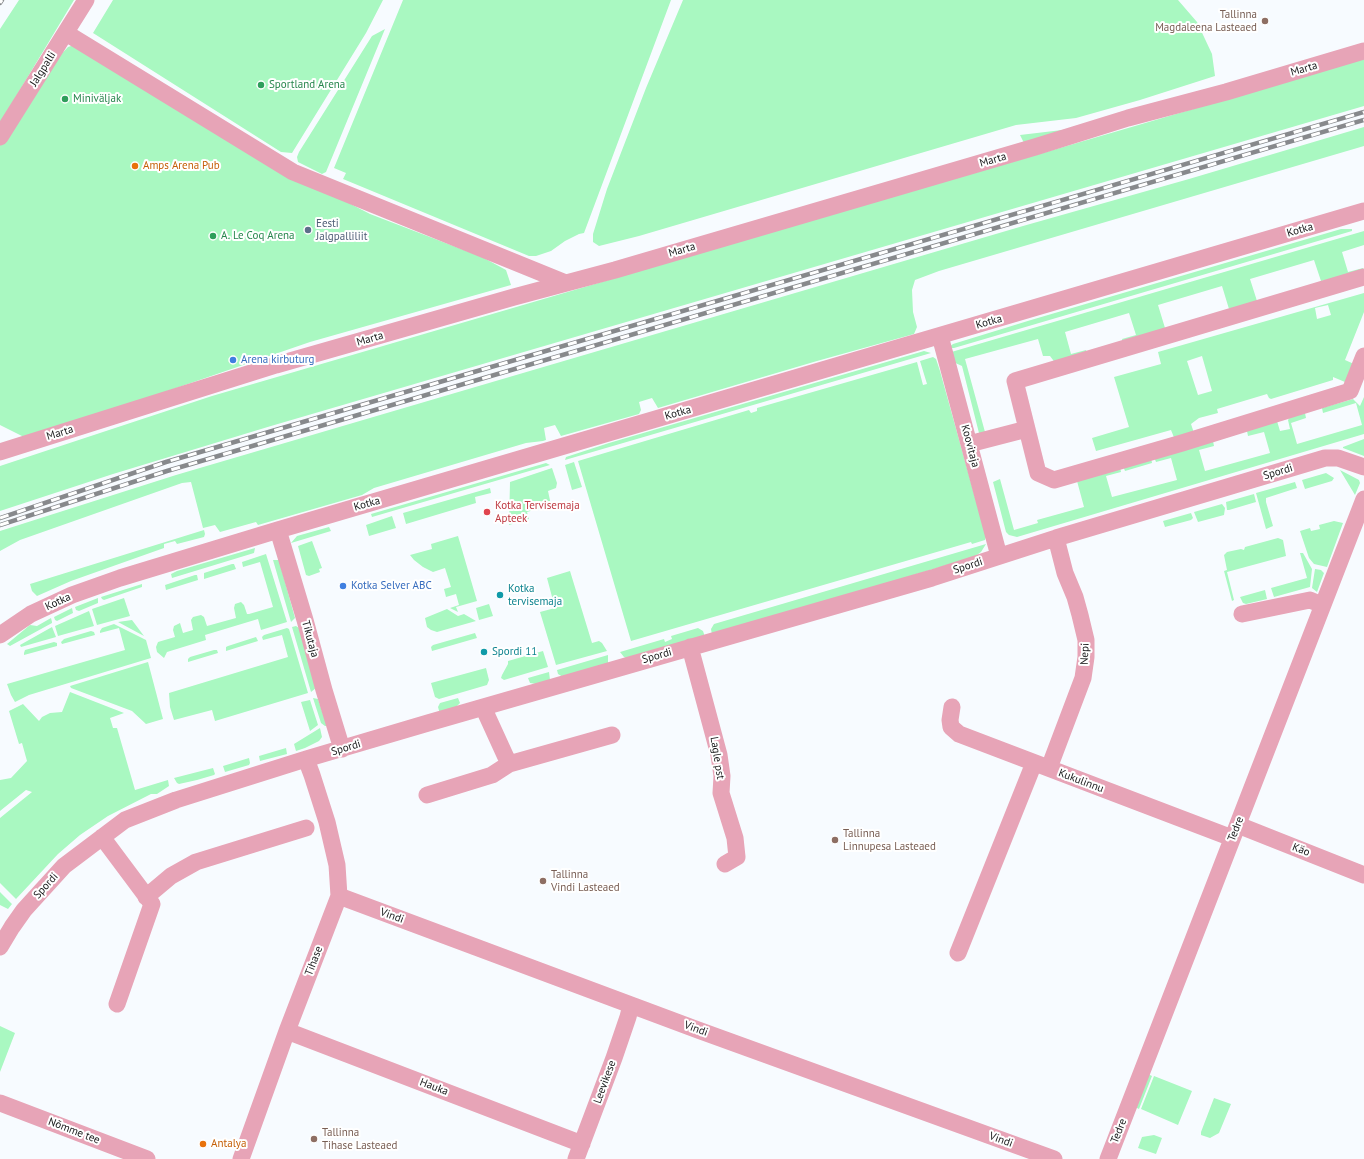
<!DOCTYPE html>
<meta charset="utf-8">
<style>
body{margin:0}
canvas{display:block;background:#f7fbff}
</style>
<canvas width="1364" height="1159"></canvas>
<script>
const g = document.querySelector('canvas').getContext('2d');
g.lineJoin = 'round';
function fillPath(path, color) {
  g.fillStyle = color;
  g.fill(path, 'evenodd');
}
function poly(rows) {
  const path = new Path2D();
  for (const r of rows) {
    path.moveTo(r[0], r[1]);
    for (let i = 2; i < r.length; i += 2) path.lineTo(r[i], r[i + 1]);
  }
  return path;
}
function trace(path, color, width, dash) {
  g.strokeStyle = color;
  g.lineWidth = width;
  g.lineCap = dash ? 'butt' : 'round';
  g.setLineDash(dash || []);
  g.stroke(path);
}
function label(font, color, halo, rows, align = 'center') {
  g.font = font + ' "PT Sans",sans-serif';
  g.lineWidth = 4;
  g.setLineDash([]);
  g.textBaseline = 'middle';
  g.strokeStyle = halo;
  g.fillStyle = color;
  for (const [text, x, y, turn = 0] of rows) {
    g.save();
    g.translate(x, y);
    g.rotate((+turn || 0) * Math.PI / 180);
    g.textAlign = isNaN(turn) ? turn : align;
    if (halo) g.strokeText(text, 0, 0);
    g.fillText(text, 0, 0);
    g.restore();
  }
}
fillPath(poly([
 [19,0,74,0,0,123,0,29],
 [113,0,383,0,366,33,292,153,281,152,93,33],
 [403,0,671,0,584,233,579,234,565,241,551,251,536,256,529,256,343,179,346,173,334,168],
 [683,0,1178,0,1197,22,1212,54,1215,76,1140,100,1076,118,1016,125,639,236,599,246,593,242,593,234,607,189,646,88],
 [385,29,326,172,322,174,298,162,297,157,299,152,372,36],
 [74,45,343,200,370,214,482,257,506,270,511,285,310,342,28,439,0,425,0,145,45,72,68,47],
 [1364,59,1364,106,271,426,113,474,0,511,0,466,212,396],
 [1364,127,1364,146,939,271,915,280,912,290,913,312,917,327,914,334,817,361,658,408,652,398,639,402,641,410,639,414,561,436,555,425,544,428,546,440,543,441,526,443,374,488,362,495,258,525,256,522,220,532,215,525,203,528,191,482,182,483,20,540,0,551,0,531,176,475,1023,226,1189,179],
 [1079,128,1024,143,1020,135],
 [1341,229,1352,229,1352,231,954,348,948,348,953,344,1031,320],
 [1364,231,1364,245,1342,252,1348,272,1363,268,1364,273,1321,281,1314,260,1250,279,1257,301,1229,309,1222,286,1158,305,1165,328,1123,345,1122,339,1136,335,1129,313,1065,332,1071,354,1086,350,1088,355,1056,364,1050,356,1043,356,1038,339,965,359,985,432,980,437,962,366,951,361,948,353],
 [1364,293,1364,312,1345,360,1354,364,1345,382,1333,377,1333,380,1271,399,1269,398,1267,394,1217,409,1218,413,1199,418,1191,424,1195,436,1175,440,1171,430,1096,451,1092,438,1129,427,1114,377,1161,364,1158,352],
 [1328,305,1331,315,1317,319,1315,308],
 [1202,356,1212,391,1198,395,1187,361],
 [924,351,931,353,565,460,566,457,609,443],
 [933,357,936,359,940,371,986,537,985,540,972,544,971,542,631,641,578,461,749,410,751,413,757,411,757,408,917,362,923,385,927,384,920,361],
 [1364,397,1364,434,1017,537,1009,535,1006,532,993,482,1000,479,1014,530,1038,523,1037,520,1084,507,1077,481,1120,467,1121,472,1106,476,1112,497,1177,480,1171,458,1156,462,1154,457,1213,441,1214,446,1199,450,1205,471,1270,453,1264,432,1248,436,1247,431,1277,421,1280,431,1290,429,1288,420,1290,417,1305,413,1306,418,1291,423,1297,444,1362,425,1356,403,1323,413,1322,408,1353,399,1360,406],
 [1364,439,1364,456,1343,448,1343,447],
 [1151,458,1152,463,1125,471,1123,466],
 [574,462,582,487,572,490,565,465],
 [546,463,550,465,372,517,371,514],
 [552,468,557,483,556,488,548,491,551,505,527,512,529,519,509,525,510,482],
 [1340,470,1359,480,1360,483,1355,495],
 [1326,473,1334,478,1332,481,1305,489,1302,480],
 [1295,482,1297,488,1266,498,1266,502,1273,526,1266,529,1256,493],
 [490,488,491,493,475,497,476,503,406,524,403,513],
 [1254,494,1256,502,1229,510,1227,510,1226,502],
 [1222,504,1225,508,1224,515,1198,522,1194,512],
 [1191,513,1193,518,1191,520,1165,527,1163,521],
 [392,516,396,528,369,536,366,525],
 [1334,521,1343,523,1327,567,1314,564,1309,558,1300,531,1310,528,1311,531,1320,529,1319,525],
 [329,527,331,531,291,543,297,536],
 [204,530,205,534,204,537,177,544,175,541,164,544,164,548,71,581,37,596,32,591,30,584],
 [458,536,477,601,456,607,458,612,450,608,459,605,456,594,446,597,444,589,451,587,445,568,433,572,423,567,414,560,410,555,432,549,431,544],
 [1278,538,1283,540,1286,556,1227,572,1234,600,1232,601,1224,571,1227,570,1224,555,1227,552,1241,549,1244,550,1245,547],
 [312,541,322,568,319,569,320,572,309,576,306,575,298,546],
 [986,544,981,552,974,557,712,635,711,629,714,624],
 [255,548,254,553,172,578,171,574,177,571],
 [1300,553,1303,553,1312,569,1310,587,1274,597,1271,588,1307,578],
 [266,554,287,622,261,630,258,619,205,635,206,640,167,652,164,658,157,652,156,647,158,642,175,637,173,630,174,626,180,623,183,633,193,630,191,620,193,617,201,615,204,617,207,626,236,618,234,608,235,604,241,602,244,605,247,614,249,614,273,607,260,562,243,567,242,562],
 [273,560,279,560,295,618,291,622],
 [232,564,234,564,236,569,204,579,204,573],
 [1315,569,1321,570,1324,573,1317,592,1312,588],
 [570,571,592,643,599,641,602,643,607,651,556,665,540,612,555,608,547,578],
 [195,575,197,575,198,580,166,590,165,585],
 [142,584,142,587,104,600,102,599,101,597],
 [1265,590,1267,599,1246,604,1243,603,1240,597],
 [98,598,98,603,79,611,76,610,75,607],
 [124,598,130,616,97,625,92,609],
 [489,604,493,616,479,620,476,608],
 [72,608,73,613,57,621,55,620,54,617],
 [447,609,458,616,464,614,476,621,437,632,431,630,427,627,425,618],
 [89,611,94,626,58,636,55,626],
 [51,618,52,622,52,623,10,646,7,644,30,625,37,626],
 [132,620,144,636,118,622],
 [114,624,146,640,151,658,29,695,15,702,11,695,7,684,125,650,119,628,100,633,100,631,102,628],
 [296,626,299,628,316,688,311,692,292,627],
 [52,627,56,637,21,647,20,645],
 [287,628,289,629,308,693,215,721,212,710,174,720,170,707,169,693,288,657,282,635,263,640,262,637,264,635],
 [698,628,703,631,705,637,628,659,624,657,620,652,664,639,665,642,672,639,671,636],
 [91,631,94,632,95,635,62,644,61,642,64,639],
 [475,633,477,638,432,651,431,647,433,645],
 [256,637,258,641,226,651,226,647,228,646],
 [54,642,57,643,57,646,24,655,24,653,25,650],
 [214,650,217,650,218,653,188,662,188,659,190,657],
 [543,651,548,667,504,680,501,678,502,675,508,664,508,661],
 [608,655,608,663,563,677,558,674,557,670],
 [148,662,163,719,146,724,132,711,71,688,70,686],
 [486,668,489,680,487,685,439,699,435,697,431,683],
 [549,672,550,680,536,684,530,683,528,678],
 [70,692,124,713,110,718,113,728,117,728,135,790,168,780,169,786,157,794,151,794,108,816,80,835,58,854,16,899,0,883,0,818,32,792,26,790,0,811,0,780,11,778,27,761,22,743,19,744,9,711,23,704,39,721,42,717,50,713,62,712],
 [313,698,318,699,327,726,325,726,321,723],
 [458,698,460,703,454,709,440,714,438,707,440,703],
 [310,700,318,725,310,731,301,702],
 [320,728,322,737,319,741,305,748,296,751,294,744],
 [286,748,287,754,260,761,259,756],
 [249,758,250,763,249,765,225,772,223,766],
 [213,768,215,774,214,775,197,780,179,784,177,783,174,778],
 [0,892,12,904,8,909,0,905],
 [0,1026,15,1033,0,1072],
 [1148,1074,1152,1076,1139,1109,1135,1107],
 [1154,1076,1192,1091,1178,1125,1141,1109],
 [1214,1098,1231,1104,1219,1133,1210,1138,1201,1135,1201,1132],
 [1154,1135,1162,1138,1156,1154,1138,1148,1142,1137]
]), '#a9f8c1');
trace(poly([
 [66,33,293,172,566,283],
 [0,137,86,0],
 [940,336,999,556],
 [1027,429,1038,473,1054,480,1182,443,1350,391,1364,356],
 [969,444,1027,429,1015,381,1364,277],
 [0,452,276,365,514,297,615,270,1035,147,1128,118,1226,92,1364,51],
 [278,530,305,620,324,690,342,749],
 [1242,614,1310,600,1322,605],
 [0,635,31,614,72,595,120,578,278,530,1364,211],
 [690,647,719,755,722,776,721,793,735,838,737,857,725,864],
 [952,707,950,720,951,727,959,734,1232,838],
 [509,764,612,735],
 [1049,768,1083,678,1086,657,1086,640,1080,615,1075,597,1065,573,1056,538],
 [427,795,492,775,509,764,483,707],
 [1238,825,1364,875],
 [102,837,152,904,117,1004],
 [339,896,698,1030,1054,1159],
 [146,897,171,876,196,862,306,828],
 [0,947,12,927,24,910,64,866,125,820,176,800,306,759,428,723,932,578,1056,538,1325,458,1338,458,1364,467],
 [958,953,1034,763],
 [287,1031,582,1144],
 [0,1103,147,1159],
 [241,1159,287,1031,339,896,337,865,327,822,312,775,306,759],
 [576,1159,614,1058,628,1017,631,1005],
 [1108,1159,1364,499]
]), '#e7a4b7', 17);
const rail = poly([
 [0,3,2,0],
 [0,518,166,462,1364,112],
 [0,525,167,471,1364,120]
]);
trace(rail, '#87898c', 4.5);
trace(rail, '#fff', 3, [9]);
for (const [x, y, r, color] of [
 [1265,21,4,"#8d6e63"],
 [261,85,4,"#2e9e5b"],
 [65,99,4,"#2e9e5b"],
 [135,166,4,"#e8710a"],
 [308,230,4,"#5c6f8a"],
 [213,236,4,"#2e9e5b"],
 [233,360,4,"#3f7fe0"],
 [487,512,4,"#e0444e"],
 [343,586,4,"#3f7fe0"],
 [500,595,4,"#0f9aa8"],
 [484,652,4,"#0f9aa8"],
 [835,840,4,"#8d6e63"],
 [543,881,4,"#8d6e63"],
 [314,1139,4,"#8d6e63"],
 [203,1144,4,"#e8710a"]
]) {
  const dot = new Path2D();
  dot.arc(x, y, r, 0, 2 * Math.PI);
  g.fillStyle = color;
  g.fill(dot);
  trace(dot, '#fff', 1.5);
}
label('11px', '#785e54', '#fff', [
 ["Tallinna",1257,15,"right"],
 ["Magdaleena Lasteaed",1257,28,"right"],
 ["Tallinna",843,834],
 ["Linnupesa Lasteaed",843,847],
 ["Tallinna",551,875],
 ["Vindi Lasteaed",551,888],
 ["Tallinna",322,1133],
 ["Tihase Lasteaed",322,1146]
], 'left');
label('11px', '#171819', '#fff', [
 ["Jalgpalli",43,69,-58],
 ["Marta",1304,69,-16],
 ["Marta",993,160,-16],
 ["Kotka",1300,230,-16],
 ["Marta",682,250,-16],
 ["Kotka",989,322,-16],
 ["Marta",370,339,-16],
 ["Kotka",678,413,-16],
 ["Marta",60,433,-17],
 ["Koovitaja",970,446,75],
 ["Spordi",1278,472,-17],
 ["Kotka",367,504,-16],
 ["Spordi",968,566,-18],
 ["Kotka",58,602,-25],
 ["Tikutaja",310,639,75],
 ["Nepi",1085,654,-88],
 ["Spordi",657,656,-16],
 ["Spordi",346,748,-17],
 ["Lagle pst",717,758,81],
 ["Kukulinnu",1081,781,21],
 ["Tedre",1236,829,-69],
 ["Käo",1301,850,21],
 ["Spordi",46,886,-48],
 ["Vindi",392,916,20],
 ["Tihase",314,961,-69],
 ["Vindi",696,1029,20],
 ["Leevikese",605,1082,-70],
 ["Hauka",434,1087,21],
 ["Nõmme tee",74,1131,21],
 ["Tedre",1119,1131,-69],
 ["Vindi",1001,1140,20]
]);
label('11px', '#27864d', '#fff', [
 ["Sportland Arena",269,85],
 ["Miniväljak",73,99],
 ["A. Le Coq Arena",221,236]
], 'left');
label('11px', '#c56008', '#fff', [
 ["Amps Arena Pub",143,166],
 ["Antalya",211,1144]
], 'left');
label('11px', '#4e5e75', '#fff', [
 ["Eesti",316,224],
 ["Jalgpalliliit",316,237]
], 'left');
label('11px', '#366cbe', '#fff', [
 ["Arena kirbuturg",241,360],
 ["Kotka Selver ABC",351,586]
], 'left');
label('11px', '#be3a42', '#fff', [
 ["Kotka Tervisemaja",495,506],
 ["Apteek",495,519]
], 'left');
label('11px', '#0d838f', '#fff', [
 ["Kotka",508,589],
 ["tervisemaja",508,602],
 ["Spordi 11",492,652]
], 'left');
</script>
